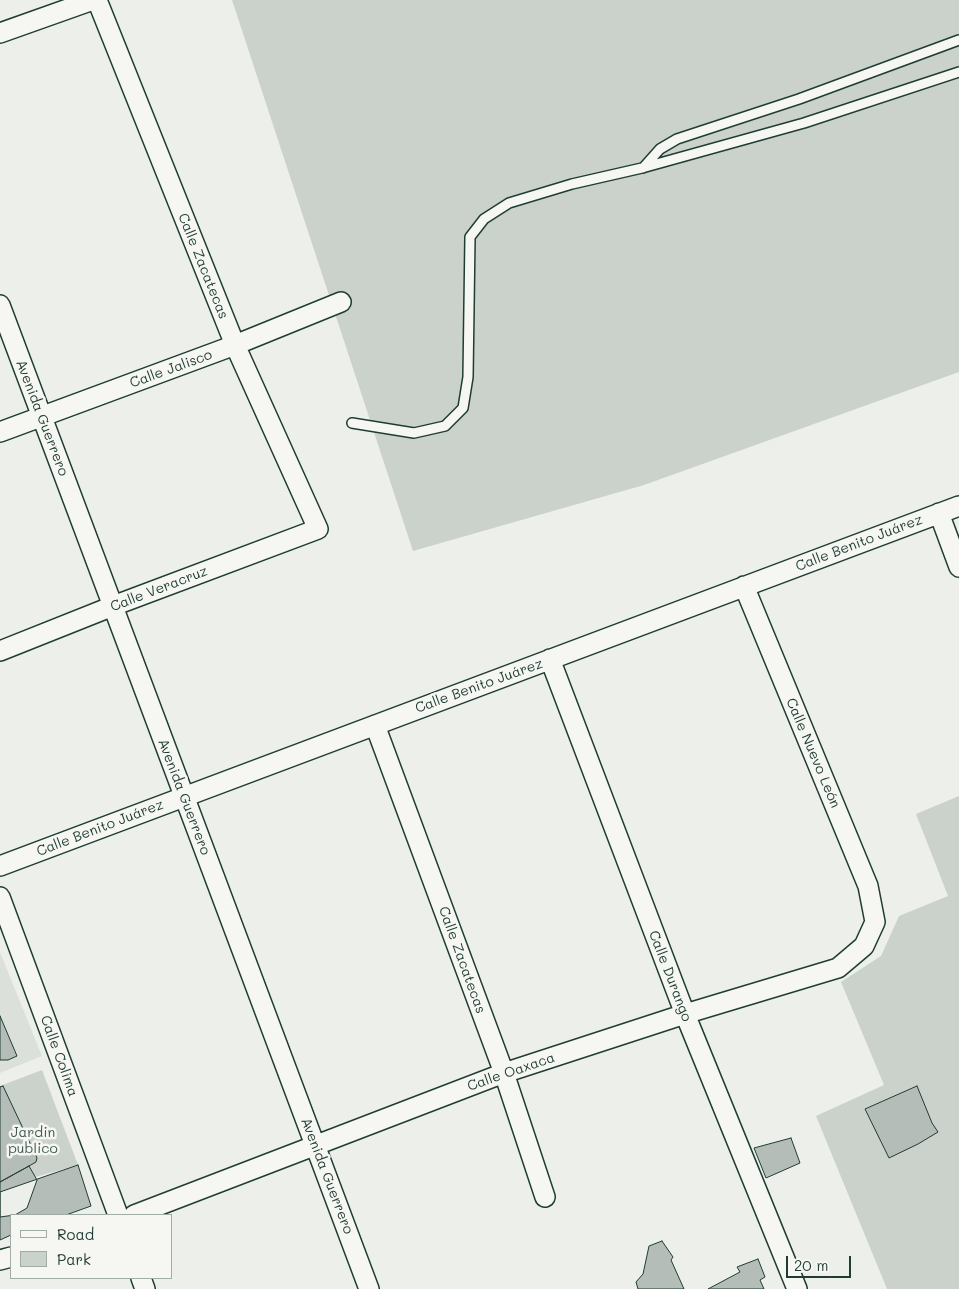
<!DOCTYPE html>
<meta charset="utf-8">
<style>
body{margin:0}
#map{position:relative;width:959px;height:1289px;overflow:hidden;background:#edefea;font-family:Mali,sans-serif}
canvas{display:block}
.legend{position:absolute;left:10px;top:1214px;width:162px;height:65px;box-sizing:border-box;background:#f6f6f2;border:1px solid #a0aca6;margin:0;padding:6px 9px;list-style:none;font-size:15px;color:#1f3d34}
.legend li{display:flex;align-items:center;gap:10px;height:25px}
.legend b{width:25px;border:1px solid #a0aca6}
.scale{position:absolute;left:786px;top:1256px;width:65px;height:22px;box-sizing:border-box;border:2px solid #1f3d34;border-top:0;padding-left:6px;font-size:15px;line-height:18px;white-space:nowrap;color:#1f3d34;-webkit-text-stroke:4px #f6f6f2;paint-order:stroke}
</style>
<div id="map">
<canvas width="959" height="1289"></canvas>
<ul class="legend">
<li><b style="height:6px;background:#f6f6f2"></b>Road</li>
<li><b style="height:14px;background:#cbd2cc"></b>Park</li>
</ul>
<div class="scale">20 m</div>
</div>
<script>
const g = document.querySelector('canvas').getContext('2d');
g.lineJoin = 'round';
function fillPath(path, color) {
  g.fillStyle = color;
  g.fill(path, 'evenodd');
}
function poly(rows) {
  const path = new Path2D();
  for (const r of rows) {
    path.moveTo(r[0], r[1]);
    for (let i = 2; i < r.length; i += 2) path.lineTo(r[i], r[i + 1]);
  }
  return path;
}
function trace(path, color, width, dash) {
  g.strokeStyle = color;
  g.lineWidth = width;
  g.lineCap = dash ? 'butt' : 'round';
  g.setLineDash(dash || []);
  g.stroke(path);
}
function label(font, color, halo, rows, align = 'center') {
  g.font = font + ' Mali,sans-serif';
  g.lineWidth = 5;
  g.setLineDash([]);
  g.textBaseline = 'middle';
  g.strokeStyle = halo;
  g.fillStyle = color;
  for (const [text, x, y, turn = 0] of rows) {
    g.save();
    g.translate(x, y);
    g.rotate((+turn || 0) * Math.PI / 180);
    g.textAlign = isNaN(turn) ? turn : align;
    if (halo) g.strokeText(text, 0, 0);
    g.fillText(text, 0, 0);
    g.restore();
  }
}
fillPath(poly([
 [0,952,42,1056,0,1073]
]), '#dce0db');
fillPath(poly([
 [232,0,959,0,959,372,644,485,413,551],
 [959,796,959,1289,887,1289,816,1116,884,1085,841,982,881,956,899,916,948,896,916,814],
 [42,1070,78,1165,0,1187,0,1086]
]), '#cbd2cc');
const building = poly([
 [0,1016,17,1056,8,1060,0,1060,0,1016],
 [3,1086,37,1158,36,1162,29,1166,0,1182,0,1087,3,1086],
 [917,1086,932,1123,938,1132,918,1144,889,1158,865,1109,917,1086],
 [791,1138,800,1163,766,1178,754,1148,791,1138],
 [78,1165,91,1206,66,1215,11,1215,11,1235,0,1240,0,1192,78,1165],
 [29,1166,37,1180,27,1208,15,1215,0,1217,0,1182,29,1166],
 [662,1241,673,1257,671,1260,684,1289,638,1289,636,1282,643,1274,649,1246,662,1241],
 [758,1259,765,1277,760,1280,764,1289,708,1289,740,1272,737,1267,758,1259]
]);
fillPath(building, '#b4bdb8');
trace(building, '#1f3d34', 1);
const lane = poly([
 [643,168,660,149,677,139,799,99,959,40],
 [352,423,414,433,445,426,463,408,468,377,470,237,484,219,509,203,572,184,642,168,804,123,959,72]
]);
const street = poly([
 [0,33,93,0],
 [0,305,369,1289],
 [0,432,235,345,341,302],
 [939,513,959,567],
 [0,651,113,606,318,529,235,345,97,0],
 [550,659,685,1014,797,1289],
 [375,725,504,1073,545,1197],
 [0,866,959,506],
 [0,897,118,1215],
 [134,1215,504,1073,685,1014,838,968,864,946,875,922,868,886,744,586],
 [0,1260,11,1257],
 [141,1278,145,1289]
]);
trace(lane, '#1f3d34', 12);
trace(street, '#1f3d34', 22);
trace(lane, '#f6f6f2', 9);
trace(street, '#f6f6f2', 19);
label('14px', '#1f3d34', '#f6f6f2', [
 ["Calle Zacatecas",203,266,68],
 ["Calle Jalisco",171,369,-20],
 ["Avenida Guerrero",42,418,69],
 ["Calle Benito Juárez",859,543,-21],
 ["Calle Veracruz",159,589,-21],
 ["Calle Benito Juárez",479,686,-20],
 ["Calle Nuevo León",813,753,67],
 ["Avenida Guerrero",184,797,69],
 ["Calle Benito Juárez",100,828,-21],
 ["Calle Zacatecas",462,960,70],
 ["Calle Durango",670,976,69],
 ["Calle Colima",59,1056,70],
 ["Calle Oaxaca",511,1072,-19],
 ["Avenida Guerrero",327,1176,69]
]);
label('14px', '#415b52', '#f6f6f2', [
 ["Jardin",33,1133],
 ["publico",33,1149]
]);
</script>
